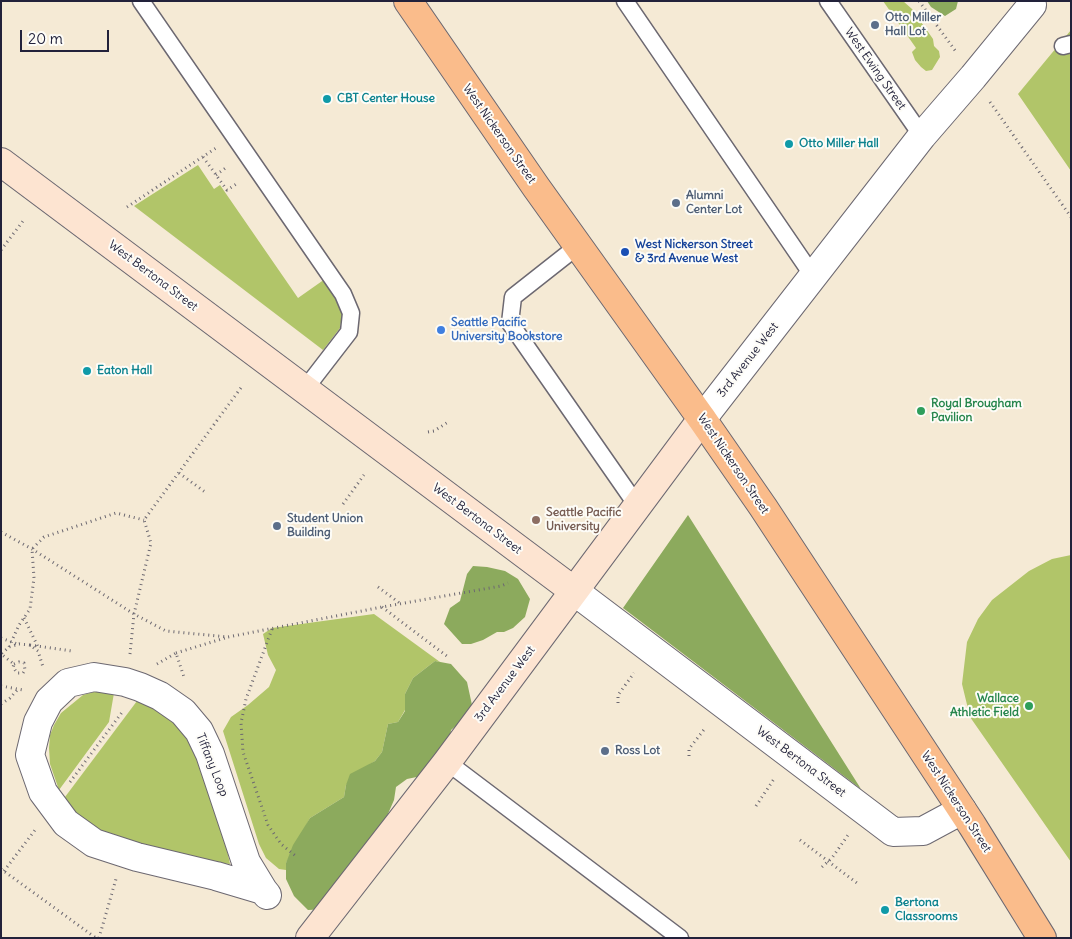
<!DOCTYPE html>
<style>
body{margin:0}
#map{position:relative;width:1072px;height:939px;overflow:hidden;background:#f5ead5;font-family:Delius,sans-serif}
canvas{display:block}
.frame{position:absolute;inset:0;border:2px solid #22223b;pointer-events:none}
.scale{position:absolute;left:20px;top:30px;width:89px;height:22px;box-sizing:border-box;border:2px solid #22223b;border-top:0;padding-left:6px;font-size:15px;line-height:18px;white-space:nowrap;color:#22223b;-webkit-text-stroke:4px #fdfcf7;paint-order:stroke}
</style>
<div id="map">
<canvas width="1072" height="939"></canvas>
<div class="frame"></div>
<div class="scale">20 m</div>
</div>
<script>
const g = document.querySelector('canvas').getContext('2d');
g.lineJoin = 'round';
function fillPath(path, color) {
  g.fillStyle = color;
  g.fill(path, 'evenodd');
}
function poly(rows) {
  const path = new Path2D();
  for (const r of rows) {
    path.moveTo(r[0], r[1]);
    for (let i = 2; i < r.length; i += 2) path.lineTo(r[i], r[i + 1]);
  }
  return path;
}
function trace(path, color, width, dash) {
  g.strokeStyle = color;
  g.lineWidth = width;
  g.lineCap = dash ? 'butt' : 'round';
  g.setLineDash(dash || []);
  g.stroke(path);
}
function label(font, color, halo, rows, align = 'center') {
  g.font = font + ' Delius,sans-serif';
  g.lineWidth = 4;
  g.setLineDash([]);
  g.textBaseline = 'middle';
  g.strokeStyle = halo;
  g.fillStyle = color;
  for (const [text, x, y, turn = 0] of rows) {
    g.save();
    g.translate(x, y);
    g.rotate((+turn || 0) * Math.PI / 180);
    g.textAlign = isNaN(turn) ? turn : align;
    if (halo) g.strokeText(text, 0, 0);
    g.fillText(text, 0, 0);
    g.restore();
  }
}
fillPath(poly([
 [883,1,903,1,912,9,933,39,934,46,939,51,940,57,932,70,926,71,921,67,915,60,912,52,916,48],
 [1071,30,1071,171,1018,94],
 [198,165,214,189,220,185,298,298,325,279,343,308,340,328,323,350,134,206],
 [1071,555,1071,862,970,717,962,684,967,642,978,619,992,600,1029,571,1052,559],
 [374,614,440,662,435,661,413,678,405,694,405,710,398,722,388,724,382,752,375,761,364,768,346,785,344,797,310,818,286,863,286,870,279,869,266,858,259,844,223,731,231,717,248,705,269,687,276,670,268,655,263,634,272,628],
 [100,690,114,693,109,722,59,790,50,764,49,748,50,735,54,725,61,713,83,695],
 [140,697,171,714,194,744,218,807,230,864,187,860,104,833,74,812,67,804,65,797]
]), '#b1c569');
fillPath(poly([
 [927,1,958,1,956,9,945,16,931,7],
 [688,515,861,789,623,608],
 [473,566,487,567,505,571,518,579,530,599,525,617,513,628,504,632,497,632,483,640,471,644,462,644,444,624,450,608,460,601,467,574],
 [435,661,451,664,467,682,472,705,468,723,457,725,451,730,449,749,431,774,407,779,396,787,394,800,384,823,376,831,327,909,308,910,294,896,286,879,286,863,293,845,310,818,344,797,346,785,350,774,375,761,382,752,388,724,398,722,405,711,405,694,413,678]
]), '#8caa5d');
const lane = poly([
 [141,1,343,294,351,313,349,332,305,389],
 [625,1,813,276],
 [828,1,922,136],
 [1063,46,1071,44],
 [579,245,513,297,510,323,638,507],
 [447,762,680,938]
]);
const street = poly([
 [702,419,922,136,973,77,1032,5],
 [574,591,893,832,923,831,962,810],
 [263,890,216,876,137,857,94,843,66,823,43,792,30,755,38,722,49,701,68,683,94,677,125,682,140,687,160,696,183,712,199,731,210,754,246,862,263,890,267,895]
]);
const secondary = poly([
 [1,162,574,591],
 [310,938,447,762,702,419]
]);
const primary = poly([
 [408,1,536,187,702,419,763,507,972,825,1042,938]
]);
trace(lane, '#6c6871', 19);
trace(street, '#6c6871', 30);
trace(secondary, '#6c6871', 30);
trace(primary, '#6c6871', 30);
trace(poly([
 [919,1,957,53],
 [990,102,1071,217],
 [203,157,227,190,238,183],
 [216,175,227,167],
 [127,207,216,148],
 [1,250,23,221],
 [428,432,434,431,448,422],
 [179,473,205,492],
 [343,504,364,475],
 [1,532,32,549,134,614,166,631,228,637,382,607,501,586,508,583],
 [378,587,401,604],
 [382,607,448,657],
 [24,618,38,647],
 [272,629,246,699,241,723,243,752,268,825,281,844,297,857],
 [1,638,17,644],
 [30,645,72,651],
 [9,647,19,625,30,609,34,578,32,549,44,537,116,513,144,520],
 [176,653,225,638],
 [130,654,134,614,151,543,144,520,243,385],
 [14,664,19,662,24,663,25,670,23,673,17,673,13,667,14,664,1,654,9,647,19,644,30,645,38,651,43,667],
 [157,664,176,653,184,677],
 [1,686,23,690],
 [618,703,618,695,634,673],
 [1,704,10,698,18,689],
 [689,756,689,749,706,727],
 [70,782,123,711],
 [756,806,774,779],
 [800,840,857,883],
 [822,867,832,858,848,835],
 [1,869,96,938],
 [4,871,35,830],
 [99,938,116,879]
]), '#6c6871', 3, [1, 4]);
trace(lane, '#fff', 16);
trace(street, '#fff', 28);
trace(secondary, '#fde4d1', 28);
trace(primary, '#fabc8b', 28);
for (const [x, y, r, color] of [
 [875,25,5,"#5c6f8a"],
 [327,99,5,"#0f9aa8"],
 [789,144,5,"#0f9aa8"],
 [676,203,5,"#5c6f8a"],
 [625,252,5,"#1a4fb4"],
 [441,330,5,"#3f7fe0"],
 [87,371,5,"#0f9aa8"],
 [921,411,5,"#2e9e5b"],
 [536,520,5,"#8d6e63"],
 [277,526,5,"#5c6f8a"],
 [1029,706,5,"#2e9e5b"],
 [605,751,5,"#5c6f8a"],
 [885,910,5,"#0f9aa8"]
]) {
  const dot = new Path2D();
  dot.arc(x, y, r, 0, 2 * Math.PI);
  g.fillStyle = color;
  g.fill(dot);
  trace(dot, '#fdfcf7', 2);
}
label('bold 12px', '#4e5e75', '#fdfcf7', [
 ["Otto Miller",885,18],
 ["Hall Lot",885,32],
 ["Alumni",686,196],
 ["Center Lot",686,210],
 ["Student Union",287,519],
 ["Building",287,533],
 ["Ross Lot",615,751]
], 'left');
label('12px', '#22223b', '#fdfcf7', [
 ["West Ewing Street",875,69,55],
 ["West Nickerson Street",499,134,55],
 ["West Bertona Street",153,276,37],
 ["3rd Avenue West",748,360,-52],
 ["West Nickerson Street",733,464,56],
 ["West Bertona Street",477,519,37],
 ["3rd Avenue West",505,684,-53],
 ["West Bertona Street",801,762,37],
 ["Tiffany Loop",212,765,68],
 ["West Nickerson Street",956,802,57]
]);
label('bold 12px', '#0d838f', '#fdfcf7', [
 ["CBT Center House",337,99],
 ["Otto Miller Hall",799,144],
 ["Eaton Hall",97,371],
 ["Bertona",895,903],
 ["Classrooms",895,917]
], 'left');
label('bold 12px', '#164399', '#fdfcf7', [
 ["West Nickerson Street",635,245],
 ["& 3rd Avenue West",635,259]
], 'left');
label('bold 12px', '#366cbe', '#fdfcf7', [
 ["Seattle Pacific",451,323],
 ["University Bookstore",451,337]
], 'left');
label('bold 12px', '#27864d', '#fdfcf7', [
 ["Royal Brougham",931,404],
 ["Pavilion",931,418],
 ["Wallace",1019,699,"right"],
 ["Athletic Field",1019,713,"right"]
], 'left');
label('bold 12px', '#785e54', '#fdfcf7', [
 ["Seattle Pacific",546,513],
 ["University",546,527]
], 'left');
</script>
